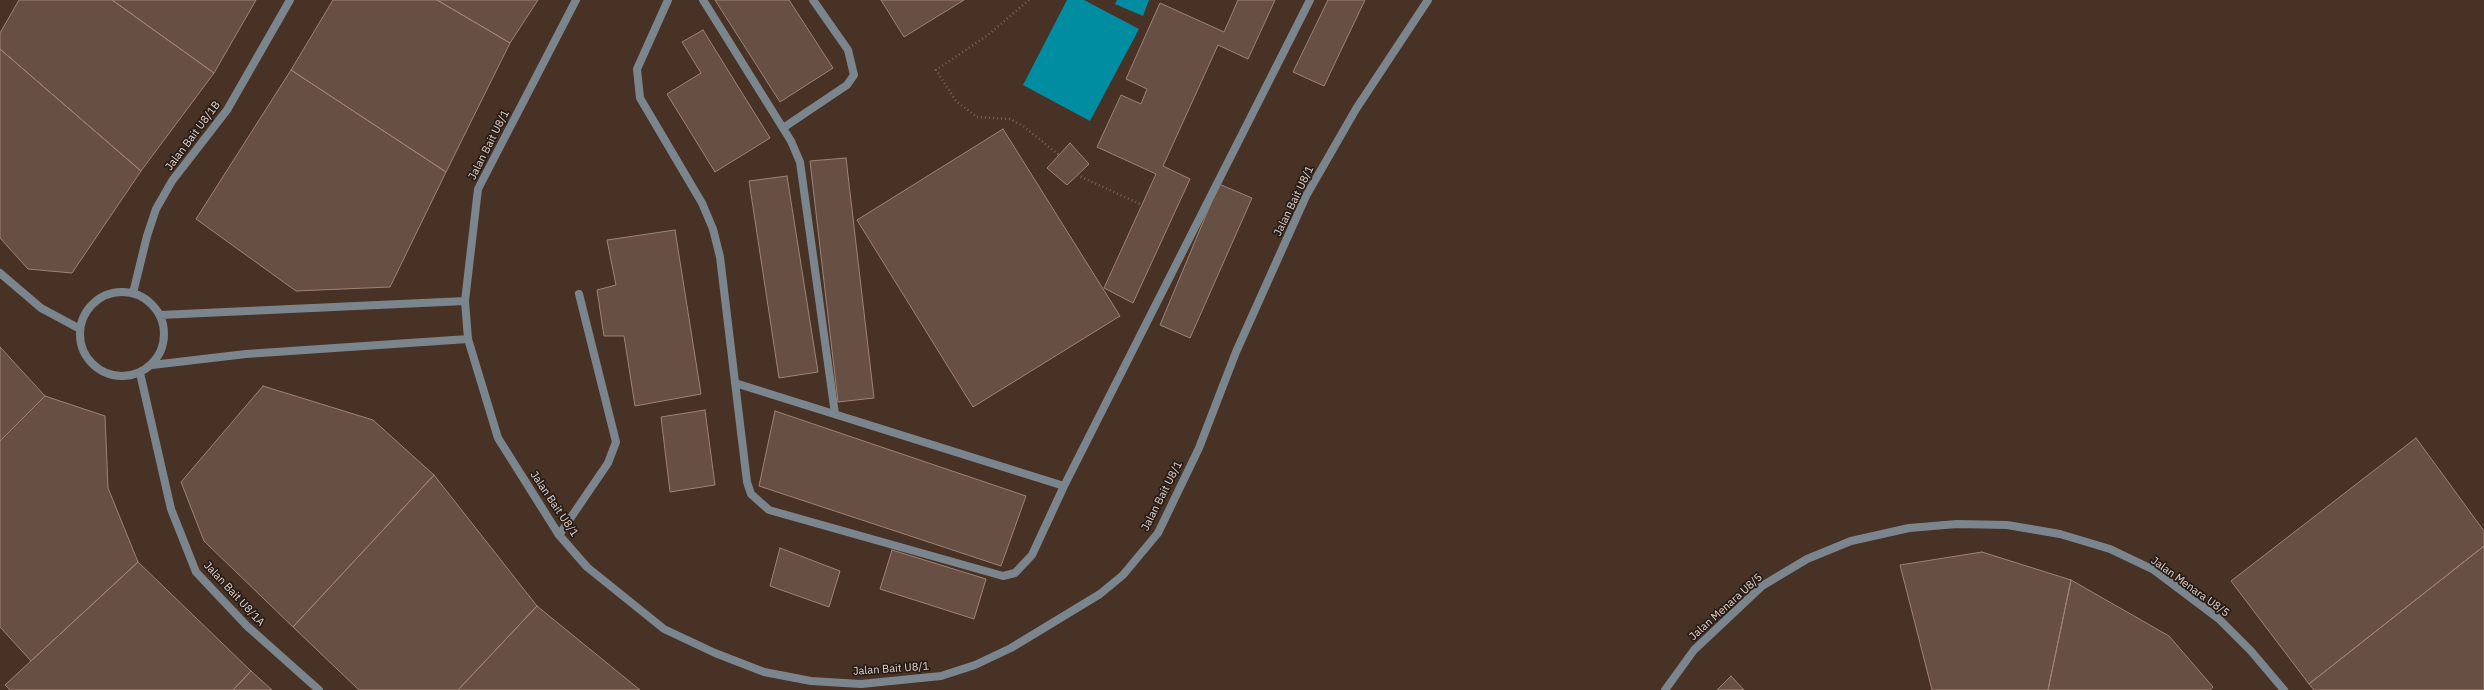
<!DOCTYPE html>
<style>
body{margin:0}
canvas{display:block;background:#483125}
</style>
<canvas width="2484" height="690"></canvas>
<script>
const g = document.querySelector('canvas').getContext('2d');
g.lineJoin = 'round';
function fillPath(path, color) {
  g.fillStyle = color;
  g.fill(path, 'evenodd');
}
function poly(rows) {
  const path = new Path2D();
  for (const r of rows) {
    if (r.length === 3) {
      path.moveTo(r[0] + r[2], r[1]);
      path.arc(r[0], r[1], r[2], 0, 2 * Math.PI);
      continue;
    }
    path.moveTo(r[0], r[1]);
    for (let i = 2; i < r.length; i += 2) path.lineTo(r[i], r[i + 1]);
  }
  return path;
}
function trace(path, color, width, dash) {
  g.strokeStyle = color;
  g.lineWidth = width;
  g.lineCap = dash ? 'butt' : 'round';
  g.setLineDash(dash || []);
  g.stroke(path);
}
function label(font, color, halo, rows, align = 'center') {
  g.font = font + ' "IBM Plex Sans",sans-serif';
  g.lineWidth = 3.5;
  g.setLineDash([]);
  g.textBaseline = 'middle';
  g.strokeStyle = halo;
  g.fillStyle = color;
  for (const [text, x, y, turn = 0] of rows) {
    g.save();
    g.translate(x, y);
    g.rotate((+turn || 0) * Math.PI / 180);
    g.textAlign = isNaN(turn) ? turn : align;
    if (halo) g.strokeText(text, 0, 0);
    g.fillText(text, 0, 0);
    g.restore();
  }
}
fillPath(poly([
 [1067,0,1084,0,1139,29,1090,121,1023,85],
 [1117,0,1149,0,1143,16,1115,4]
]), '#008da2');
const building = poly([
 [19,0,112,0,214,73,141,171,0,49,0,33,19,0],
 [112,0,256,0,214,73,112,0],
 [333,0,437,0,510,43,446,172,291,70,333,0],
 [437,0,538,0,510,43,437,0],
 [715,0,789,0,833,68,780,102,715,0],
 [881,0,964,0,904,37,881,0],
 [1238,0,1275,0,1248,59,1218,45,1163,166,1190,179,1133,303,1104,288,1156,174,1097,147,1121,95,1141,104,1147,89,1126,79,1160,3,1224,32,1238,0],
 [1328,0,1365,0,1324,86,1293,72,1328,0],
 [703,30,770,138,715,172,667,94,701,73,682,42,703,30],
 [0,49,141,171,72,273,28,269,0,238,0,49],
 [291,70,446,172,390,287,296,291,196,219,291,70],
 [1003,129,1120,316,973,407,857,220,1003,129],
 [1070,143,1089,164,1067,185,1047,168,1070,143],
 [846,158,874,398,838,402,810,161,846,158],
 [787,176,818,372,779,378,749,181,787,176],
 [1219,184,1252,198,1190,338,1160,325,1219,184],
 [675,230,701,394,635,406,624,336,604,336,597,290,616,285,607,240,675,230],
 [0,347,45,396,0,441,0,347],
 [263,386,373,420,434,475,293,627,204,541,181,482,263,386],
 [45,396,105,416,108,488,138,562,31,661,0,627,0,441,45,396],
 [705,410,715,485,670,492,661,417,705,410],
 [775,411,1026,496,1001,566,759,486,775,411],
 [2416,438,2484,531,2484,546,2309,684,2231,581,2416,438],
 [434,475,537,606,458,690,359,690,293,627,434,475],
 [2484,546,2484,690,2314,690,2309,684,2484,546],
 [780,548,840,571,829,607,770,586,780,548],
 [892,550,986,579,974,619,880,589,892,550],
 [1982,552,2071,580,2048,690,1932,690,1900,565,1982,552],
 [138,562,251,671,233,690,10,690,5,685,138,562],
 [2071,580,2169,636,2213,687,2210,690,2048,690,2071,580],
 [537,606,640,690,458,690,537,606],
 [251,671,272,690,233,690,251,671],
 [1731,676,1744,690,1717,690,1731,676]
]);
fillPath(building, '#684f43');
trace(building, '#9e8376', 1);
trace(poly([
 [1029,0,988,35,936,70,956,101,977,117,1010,119,1023,126,1059,155],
 [1077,175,1142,205]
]), '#786459', 2.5, [1, 3]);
trace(poly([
 [668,0,637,69,640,98,702,203,713,229,720,257,747,482,751,494,769,510,1003,576,1015,573,1032,555,1064,486,1310,0],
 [703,0,791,141,800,162,835,414],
 [783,128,847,85,854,75,848,50,813,0],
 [735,383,1064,486],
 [559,535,608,463,616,442,579,294]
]), '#7b858e', 8);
trace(poly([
 [576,0,478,189,465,301,468,339,498,438,559,535,587,567,664,629,715,653,764,672,811,681,861,684,941,676,975,665,1011,648,1100,594,1123,575,1158,533,1199,448,1236,352,1306,196,1356,109,1428,0],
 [0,273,41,308,80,329],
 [122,334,42],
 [133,293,147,236,156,209,172,181,227,110,290,0],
 [160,315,465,301],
 [152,365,246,354,468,339],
 [140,373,171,509,196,572,247,626,319,690],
 [1665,690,1694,650,1762,586,1807,559,1851,541,1909,528,1957,524,2007,525,2060,534,2110,549,2154,570,2219,619,2251,651,2284,690]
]), '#7b858e', 8);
label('11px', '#e2d2cb', '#261b16', [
 ["Jalan Bait U8/1B",193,136,-53],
 ["Jalan Bait U8/1",489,145,-63],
 ["Jalan Bait U8/1",1294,201,-64],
 ["Jalan Bait U8/1",1162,496,-63],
 ["Jalan Bait U8/1",554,504,56],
 ["Jalan Menara U8/5",2190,587,36],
 ["Jalan Bait U8/1A",234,594,47],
 ["Jalan Menara U8/5",1726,607,-42],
 ["Jalan Bait U8/1",891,669,-4]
]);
</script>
